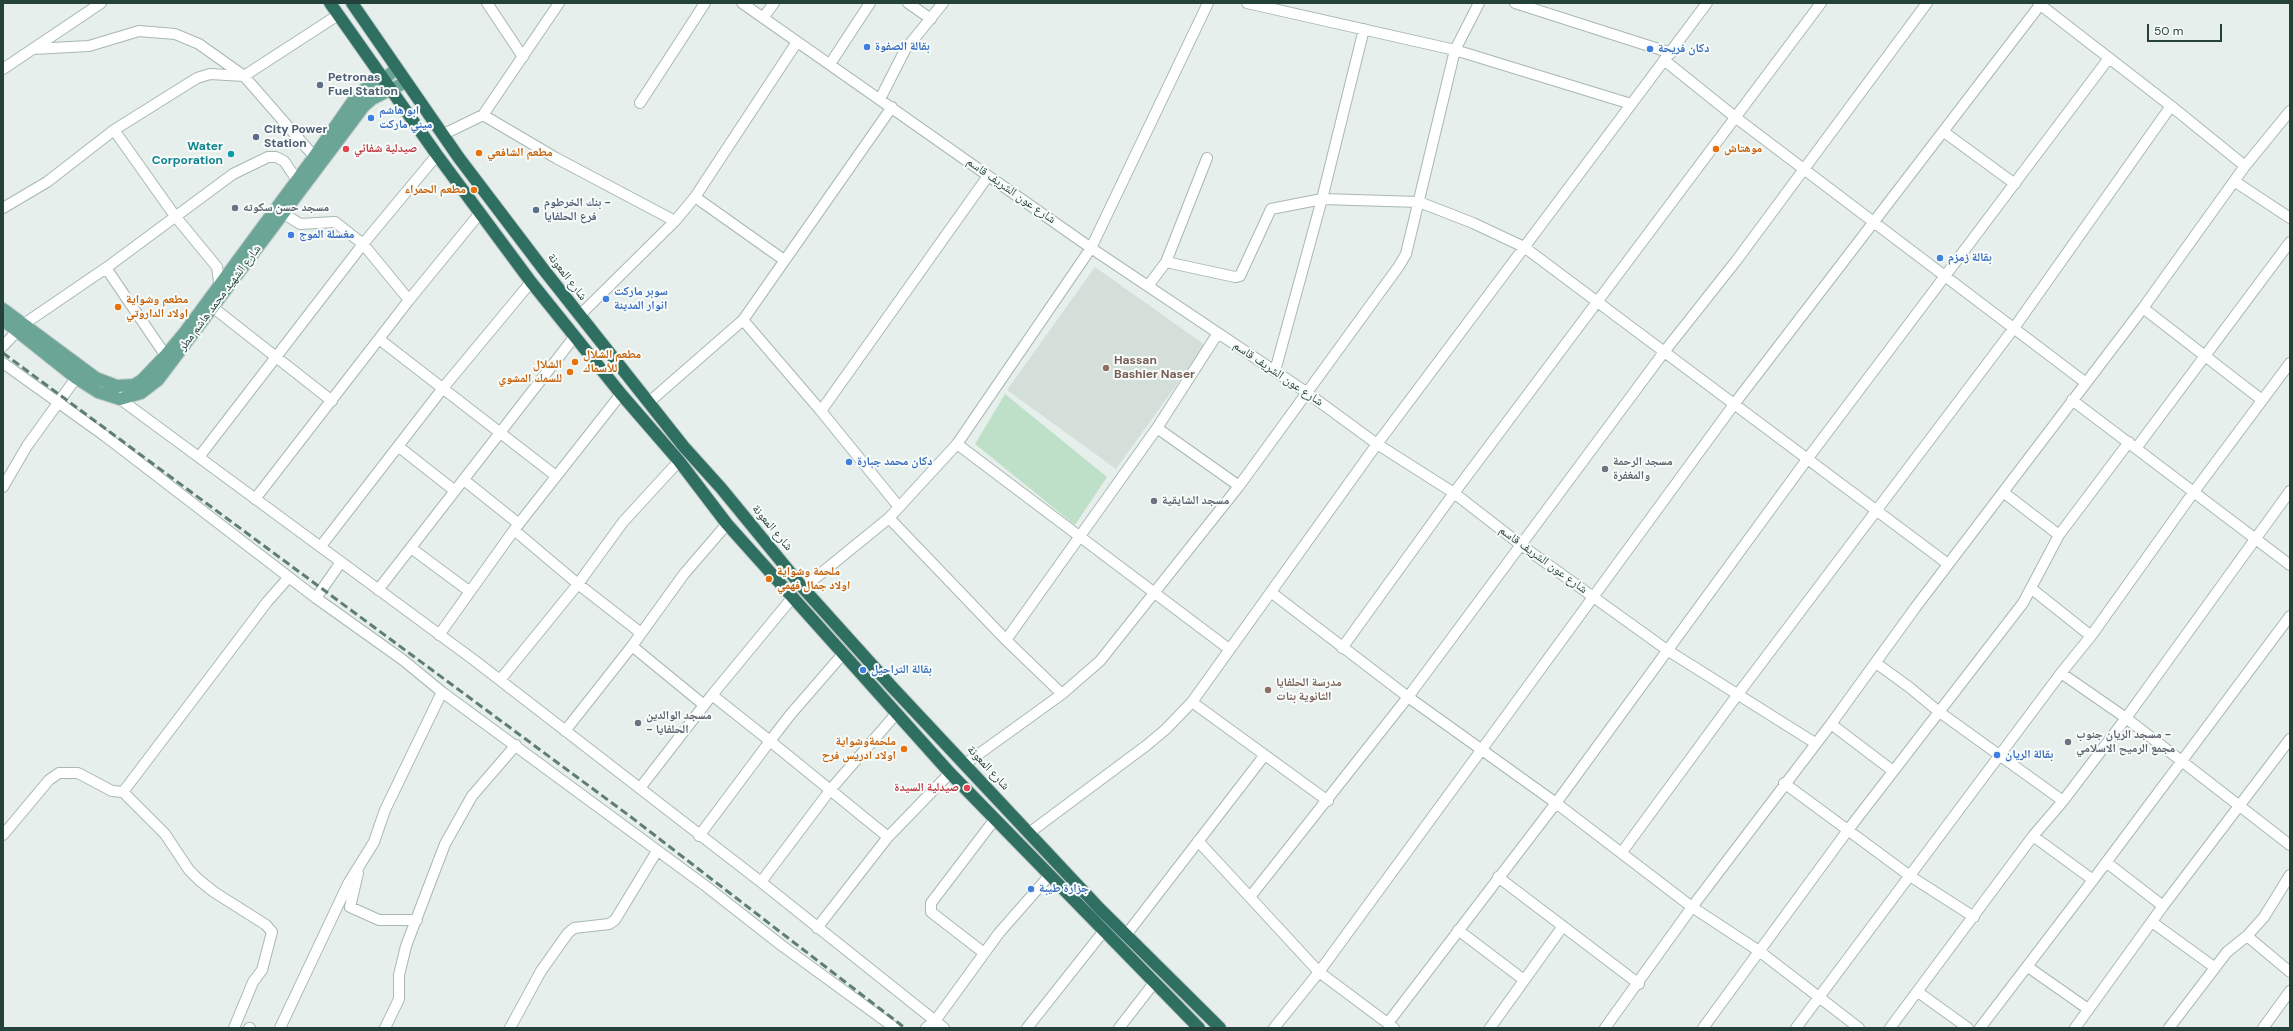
<!DOCTYPE html>
<meta charset="utf-8">
<style>
body{margin:0}
#map{position:relative;width:2293px;height:1031px;overflow:hidden;background:#e6efeb;font-family:"DM Sans",sans-serif}
canvas{display:block}
.frame{position:absolute;inset:0;border:4px solid #24423a;pointer-events:none}
.scale{position:absolute;left:2147px;top:24px;width:75px;height:18px;box-sizing:border-box;border:2px solid #24423a;border-top:0;padding-left:5px;font-size:12px;line-height:14px;white-space:nowrap;color:#24423a;-webkit-text-stroke:3px #f7fbf9;paint-order:stroke}
</style>
<div id="map">
<canvas width="2293" height="1031"></canvas>
<div class="frame"></div>
<div class="scale">50 m</div>
</div>
<script>
const g = document.querySelector('canvas').getContext('2d');
g.lineJoin = 'round';
function fillPath(path, color) {
  g.fillStyle = color;
  g.fill(path, 'evenodd');
}
function poly(rows) {
  const path = new Path2D();
  for (const r of rows) {
    path.moveTo(r[0], r[1]);
    for (let i = 2; i < r.length; i += 2) path.lineTo(r[i], r[i + 1]);
  }
  return path;
}
function trace(path, color, width, dash) {
  g.strokeStyle = color;
  g.lineWidth = width;
  g.lineCap = dash ? 'butt' : 'round';
  g.setLineDash(dash || []);
  g.stroke(path);
}
function label(font, color, halo, rows, align = 'center') {
  g.font = font + ' "DM Sans","Noto Naskh Arabic",sans-serif';
  g.lineWidth = 4;
  g.setLineDash([]);
  g.textBaseline = 'middle';
  g.strokeStyle = halo;
  g.fillStyle = color;
  for (const [text, x, y, turn = 0] of rows) {
    g.save();
    g.translate(x, y);
    g.rotate((+turn || 0) * Math.PI / 180);
    g.textAlign = isNaN(turn) ? turn : align;
    if (halo) g.strokeText(text, 0, 0);
    g.fillText(text, 0, 0);
    g.restore();
  }
}
fillPath(poly([
 [1095,267,1205,345,1116,469,1007,390]
]), '#d4dfda');
fillPath(poly([
 [1005,394,1107,477,1075,525,975,444]
]), '#bfe0c8');
const minor = poly([
 [487,3,523,57],
 [742,3,1091,248,1306,392,1377,444,1454,493,1521,545,1667,650,1815,743],
 [908,3,931,19],
 [1247,3,1455,50,1631,104],
 [1515,3,1671,53],
 [2038,3,2171,106,2245,166],
 [763,18,774,3],
 [33,49,89,46,139,31,175,34,199,44,244,76,319,162],
 [1664,60,1735,117,2086,383],
 [830,64,870,3],
 [3,69,101,3],
 [880,99,905,50,943,3],
 [640,103,705,3],
 [483,115,556,158,675,221],
 [114,130,175,216,217,267,219,282,224,288],
 [1944,132,2015,184],
 [444,134,483,115,559,3],
 [2234,181,2290,218],
 [695,197,784,260],
 [3,208,47,182,114,130,197,78,210,74,244,76,338,15],
 [278,210,300,224,335,222,363,244,409,300],
 [1166,262,1235,277,1240,276,1271,209,1322,199,1419,202,1473,223,1524,247,1948,564],
 [106,268,170,362],
 [1148,286,1166,262,1207,158],
 [206,302,332,401],
 [2143,308,2262,400],
 [579,316,675,221,695,197,797,42],
 [743,320,821,411,899,507],
 [379,339,556,476],
 [3,346,24,324,106,268,233,174,268,157,276,157,284,161,301,186],
 [3,363,105,436,316,598,341,562],
 [1275,371,1322,199,1364,29],
 [119,394,120,399,474,660,761,882,944,1028],
 [2072,400,2290,565],
 [648,403,743,320,892,107],
 [821,411,988,176],
 [1157,428,1239,486],
 [957,444,1229,649],
 [399,447,455,491],
 [2137,447,2290,242],
 [199,457,363,244,437,155],
 [464,480,519,524],
 [3,487,27,446,76,378],
 [2003,492,2059,535],
 [255,499,409,300,480,213],
 [889,518,1006,640,1062,694],
 [514,530,578,584,641,633],
 [321,546,443,388,531,282],
 [411,548,469,591],
 [803,588,889,518,957,444,1091,248,1208,3],
 [2032,589,2091,636],
 [378,590,575,336],
 [1272,593,1408,697,1556,803,1692,907,1759,951,1859,1028],
 [316,598,403,660,442,692,707,887,781,945,895,1028],
 [439,635,514,530,621,394],
 [1006,640,1157,428,1218,333],
 [632,646,704,705],
 [1342,648,1454,493,1821,3],
 [1876,663,1909,687,1938,711,2063,801],
 [2061,673,2126,718,2290,845],
 [500,680,578,584,623,522,679,461],
 [712,695,770,741,790,715,842,655],
 [1192,702,1328,801],
 [1831,724,1893,771],
 [565,731,632,646,684,574,727,524],
 [965,764,1062,694,1100,661,1239,486,1399,266,1406,254,1455,50,1479,3],
 [1784,783,1910,876,1974,917],
 [640,788,712,695,792,598],
 [123,792,267,602,289,577],
 [1029,833,1147,745,1166,729,1192,702,1377,444,1707,3],
 [3,835,49,780,59,773,78,773,112,791,123,792,165,834,189,870,199,880,214,892,266,925,272,932,262,970,253,982,234,1028],
 [699,836,770,741,888,837],
 [2033,836,2093,880],
 [1198,841,1319,972,1394,1028],
 [1622,852,1738,694,2014,328,2171,106],
 [2106,862,2163,906],
 [358,873,350,907,379,920,417,920],
 [1498,877,1639,984],
 [761,882,831,789,896,714],
 [1250,897,1408,697,1664,352,1736,261,1927,3],
 [2152,922,2214,967],
 [817,928,888,837,950,773],
 [1458,930,1524,980],
 [1126,935,1264,756],
 [2247,936,2290,972],
 [984,953,931,912,931,903,995,819],
 [2028,967,2088,1009],
 [1918,992,1968,1028],
 [1388,1023,1556,803,1808,458,2109,58],
 [249,1028,250,1028],
 [280,1028,348,884,374,842,385,810,442,692],
 [385,1028,399,999,399,975,406,946,445,844,472,796,516,745],
 [510,1028,541,971,568,933,574,928,609,924,615,920,657,851],
 [926,1028,935,1021,999,933,1049,876],
 [1027,1028,1103,932],
 [1119,1028,1154,983],
 [1274,1028,1319,972,1735,403,2040,5],
 [1490,1028,1563,926],
 [1605,1028,1692,907,1831,724,1915,608,2143,308,2245,166,2290,111],
 [1703,1028,1848,830,2023,603,2059,535,2129,442],
 [1796,1028,2061,673,2091,636,2193,493,2290,363],
 [1890,1028,2033,836,2063,801,2126,718,2290,491],
 [1980,1028,2093,880,2290,616],
 [2075,1028,2163,906,2290,739],
 [2169,1028,2227,952,2247,936,2264,917,2290,875],
 [2263,1028,2290,991]
]);
const major = poly([
 [3,309,96,378,117,386,134,385,142,380,165,356,185,332,314,157,353,101,363,90,384,79,396,69],
 [3,320,76,378,98,392,120,399,141,393,158,380,364,106,372,99,406,82]
]);
const highway = poly([
 [330,3,437,155,531,282,621,394,679,461,727,524,950,773,1199,1028],
 [352,3,459,158,544,270,684,447,721,488,803,588,893,688,1100,909,1220,1028]
]);
trace(minor, '#a8b8b2', 12);
trace(major, '#c2cac8', 14);
trace(highway, '#c2cac8', 14);
trace(minor, '#fff', 10);
trace(major, '#6aa596', 12);
trace(highway, '#2f6f62', 12);
trace(poly([
 [3,353,631,817,905,1028]
]), '#5f7d75', 3, [8, 4]);
for (const [x, y, r, color] of [
 [867,47,4,"#3f7fe0"],
 [1650,49,4,"#3f7fe0"],
 [320,85,4,"#5c6f8a"],
 [371,118,4,"#3f7fe0"],
 [256,137,4,"#5c6f8a"],
 [346,149,4,"#e0444e"],
 [1716,149,4,"#e8710a"],
 [479,153,4,"#e8710a"],
 [231,154,4,"#0f9aa8"],
 [474,190,4,"#e8710a"],
 [235,208,4,"#6b7280"],
 [536,210,4,"#5c6f8a"],
 [291,235,4,"#3f7fe0"],
 [1940,258,4,"#3f7fe0"],
 [606,299,4,"#3f7fe0"],
 [118,307,4,"#e8710a"],
 [575,362,4,"#e8710a"],
 [1106,368,4,"#8d6e63"],
 [570,372,4,"#e8710a"],
 [849,462,4,"#3f7fe0"],
 [1605,469,4,"#6b7280"],
 [1154,501,4,"#6b7280"],
 [769,579,4,"#e8710a"],
 [863,670,4,"#3f7fe0"],
 [1268,690,4,"#8d6e63"],
 [638,723,4,"#6b7280"],
 [2068,742,4,"#6b7280"],
 [904,749,4,"#e8710a"],
 [1997,755,4,"#3f7fe0"],
 [967,788,4,"#e0444e"],
 [1031,889,4,"#3f7fe0"]
]) {
  const dot = new Path2D();
  dot.arc(x, y, r, 0, 2 * Math.PI);
  g.fillStyle = color;
  g.fill(dot);
  trace(dot, '#f7fbf9', 1.5);
}
label('bold 12px', '#366cbe', '#f7fbf9', [
 ["بقالة الصفوة",875,47],
 ["دكان فريحة",1658,49],
 ["ابو هاشم",379,111],
 ["ميني ماركت",379,125],
 ["مغسلة الموج",299,235],
 ["بقالة زمزم",1948,258],
 ["سوبر ماركت",614,292],
 ["انوار المدينة",614,306],
 ["دكان محمد جبارة",857,462],
 ["بقالة التراحيل",871,670],
 ["بقالة الريان",2005,755],
 ["جزارة طيبة",1039,889]
], 'left');
label('bold 12px', '#4e5e75', '#f7fbf9', [
 ["Petronas",328,78],
 ["Fuel Station",328,92],
 ["City Power",264,130],
 ["Station",264,144],
 ["بنك الخرطوم -",544,203],
 ["فرع الحلفايا",544,217]
], 'left');
label('bold 12px', '#0d838f', '#f7fbf9', [
 ["Water",223,147],
 ["Corporation",223,161]
], 'right');
label('bold 12px', '#be3a42', '#f7fbf9', [
 ["صيدلية شفائي",354,149],
 ["صيدلية السيدة",959,788,"right"]
], 'left');
label('bold 12px', '#c56008', '#f7fbf9', [
 ["موهتاش",1724,149],
 ["مطعم الشافعي",487,153],
 ["مطعم الحمراء",466,190,"right"],
 ["مطعم وشواية",126,300],
 ["اولاد الداروتي",126,314],
 ["مطعم الشلال",583,355],
 ["للأسماك",583,369],
 ["الشلال",562,365,"right"],
 ["للسمك المشوي",562,379,"right"],
 ["ملحمة وشواية",777,572],
 ["اولاد جمال فهمي",777,586],
 ["ملحمةوشواية",896,742,"right"],
 ["اولاد ادريس فرح",896,756,"right"]
], 'left');
label('12px', '#24423a', '#f7fbf9', [
 ["شارع عون الشريف قاسم",1011,191,35],
 ["شارع المعونة",567,277,52],
 ["شارع الشهيد محمد هاشم مطر",220,298,-53],
 ["شارع عون الشريف قاسم",1278,374,34],
 ["شارع المعونة",772,528,50],
 ["شارع عون الشريف قاسم",1543,560,36],
 ["شارع المعونة",988,768,47]
]);
label('bold 12px', '#5b616d', '#f7fbf9', [
 ["مسجد حسن سكوته",243,208],
 ["مسجد الرحمة",1613,462],
 ["والمغفرة",1613,476],
 ["مسجد الشايقية",1162,501],
 ["مسجد الوالدين",646,716],
 ["- الحلفايا",646,730],
 ["مسجد الريان جنوب -",2076,735],
 ["مجمع الرميح الاسلامي",2076,749]
], 'left');
label('bold 12px', '#785e54', '#f7fbf9', [
 ["Hassan",1114,361],
 ["Bashier Naser",1114,375],
 ["مدرسة الحلفايا",1276,683],
 ["الثانوية بنات",1276,697]
], 'left');
</script>
